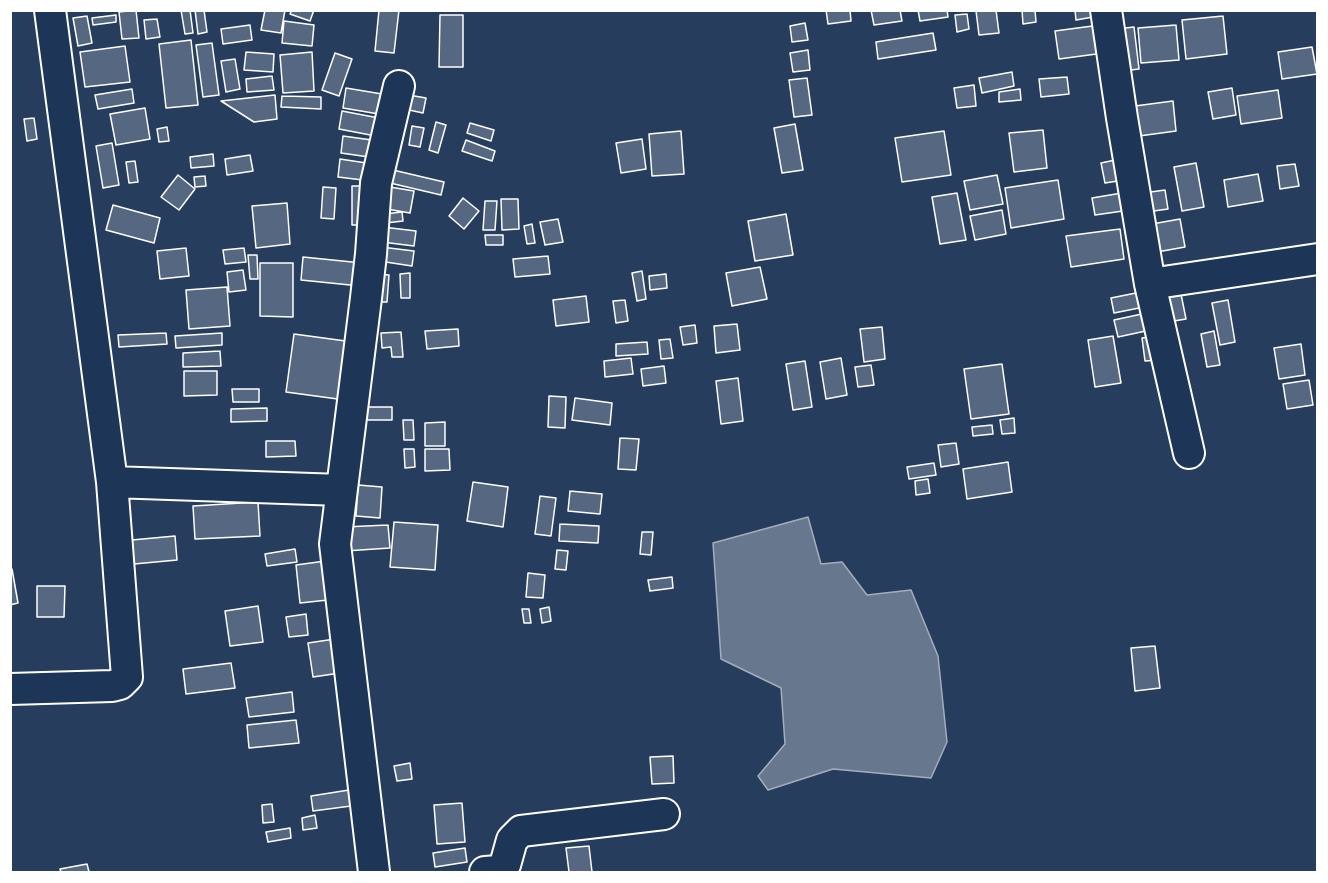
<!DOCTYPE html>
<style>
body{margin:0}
#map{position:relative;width:1328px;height:883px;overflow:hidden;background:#263d5e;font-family:"Indie Flower",sans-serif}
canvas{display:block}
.frame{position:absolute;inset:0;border:12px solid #fff;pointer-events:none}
</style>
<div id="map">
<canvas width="1328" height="883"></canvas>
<div class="frame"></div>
</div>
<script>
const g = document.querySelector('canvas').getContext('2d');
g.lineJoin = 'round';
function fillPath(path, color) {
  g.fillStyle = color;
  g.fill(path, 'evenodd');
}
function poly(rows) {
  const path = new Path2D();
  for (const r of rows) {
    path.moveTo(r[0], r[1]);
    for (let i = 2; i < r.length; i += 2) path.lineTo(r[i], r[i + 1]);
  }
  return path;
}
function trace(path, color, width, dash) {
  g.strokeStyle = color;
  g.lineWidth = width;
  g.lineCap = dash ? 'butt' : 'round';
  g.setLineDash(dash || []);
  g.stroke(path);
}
const water = poly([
 [808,517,821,564,842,562,867,595,911,590,938,656,947,742,931,778,833,769,768,790,758,776,785,744,781,688,721,659,713,543,808,517]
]);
fillPath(water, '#67788e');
trace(water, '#a4aebb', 1.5);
const building = poly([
 [136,10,139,38,122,39,119,12,136,10],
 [181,10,190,10,193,33,185,34,181,10],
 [195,10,204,10,207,32,198,34,195,10],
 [265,10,285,10,281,33,261,30,265,10],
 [292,10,314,10,310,21,290,14,292,10],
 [379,10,399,10,394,53,375,51,379,10],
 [826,10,850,10,851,21,828,24,826,10],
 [871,10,900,10,902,21,874,25,871,10],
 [918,10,947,10,948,17,920,21,918,10],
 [996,10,999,33,979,35,976,11,996,10],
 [1022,10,1035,10,1036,22,1023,24,1022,10],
 [1075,10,1092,10,1093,17,1076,20,1075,10],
 [967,14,969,29,957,32,955,15,967,14],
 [116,15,116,22,93,25,92,18,116,15],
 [440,15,463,15,463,67,439,67,440,15],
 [87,16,92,43,78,46,73,18,87,16],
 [1223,16,1227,54,1186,59,1182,20,1223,16],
 [157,19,160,37,146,39,144,20,157,19],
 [284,21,314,25,312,46,282,43,284,21],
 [805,23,808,40,792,42,790,26,805,23],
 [250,25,252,40,223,44,221,29,250,25],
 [1100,25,1104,53,1059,59,1055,31,1100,25],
 [1176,25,1179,60,1141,63,1138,28,1176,25],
 [1134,27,1139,69,1122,71,1117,29,1134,27],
 [933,33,936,50,878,59,876,42,933,33],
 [191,40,198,105,166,108,159,44,191,40],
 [212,43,219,95,203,97,196,45,212,43],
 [125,46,130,82,85,87,80,52,125,46],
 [1312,47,1317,74,1282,79,1278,52,1312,47],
 [808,50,810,70,793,72,790,53,808,50],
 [246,52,274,54,273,72,244,70,246,52],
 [312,52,314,91,283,93,280,55,312,52],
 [335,53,352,59,339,96,322,90,335,53],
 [235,59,240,89,226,92,221,61,235,59],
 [1012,72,1014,86,982,93,979,78,1012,72],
 [272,76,274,90,247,92,246,79,272,76],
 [1067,77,1069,94,1041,97,1039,79,1067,77],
 [807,78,812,115,794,117,789,80,807,78],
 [974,85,976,106,957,108,954,88,974,85],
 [346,88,388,95,385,115,343,108,346,88],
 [1232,88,1236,115,1213,119,1208,92,1232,88],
 [132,89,134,103,98,109,95,95,132,89],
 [1020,89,1021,100,999,102,999,92,1020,89],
 [1278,90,1282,118,1241,124,1237,96,1278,90],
 [403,94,426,98,423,113,400,108,403,94],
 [275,95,277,119,254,122,221,101,275,95],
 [282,96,321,97,321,109,281,107,282,96],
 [1173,101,1176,131,1139,136,1135,106,1173,101],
 [145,108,150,139,116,145,110,114,145,108],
 [342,111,384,119,381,137,339,129,342,111],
 [34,118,37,139,27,141,24,119,34,118],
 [436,122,446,125,438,153,429,150,436,122],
 [470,123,494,130,491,141,467,133,470,123],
 [795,124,803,170,782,173,774,128,795,124],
 [412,126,424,128,420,147,409,145,412,126],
 [167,127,169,141,159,142,157,129,167,127],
 [1043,130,1047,168,1014,172,1009,133,1043,130],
 [681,131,684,174,652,176,649,134,681,131],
 [944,131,951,175,902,182,895,138,944,131],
 [343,136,379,141,376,158,341,153,343,136],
 [642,139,646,169,621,173,616,143,642,139],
 [466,140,495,151,492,161,462,151,466,140],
 [112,143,119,185,103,188,96,146,112,143],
 [213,154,214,166,191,168,190,157,213,154],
 [250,155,253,171,227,175,225,159,250,155],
 [340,159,373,164,371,181,338,177,340,159],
 [1120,159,1124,180,1105,183,1101,163,1120,159],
 [135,161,138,182,129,183,126,162,135,161],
 [1196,163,1204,207,1182,211,1174,167,1196,163],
 [1295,164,1299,186,1280,189,1277,166,1295,164],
 [393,170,444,182,441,195,390,183,393,170],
 [1258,174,1263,201,1228,207,1224,180,1258,174],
 [178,175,195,189,179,210,161,197,178,175],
 [997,175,1003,204,970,210,964,181,997,175],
 [205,176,206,186,195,187,194,177,205,176],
 [1058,180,1064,219,1011,228,1005,188,1058,180],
 [352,186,371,186,371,225,352,225,352,186],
 [384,186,414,191,410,213,381,208,384,186],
 [323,187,336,188,334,219,321,218,323,187],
 [1165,190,1168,209,1139,213,1136,194,1165,190],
 [1128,192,1130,210,1095,215,1092,198,1128,192],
 [957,193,966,240,940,244,932,197,957,193],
 [463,198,479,211,464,229,449,216,463,198],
 [501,199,518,199,519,229,502,230,501,199],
 [485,201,497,201,495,230,483,230,485,201],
 [287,203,290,244,256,248,252,206,287,203],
 [113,205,160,218,154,243,106,230,113,205],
 [1002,210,1006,234,975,240,970,216,1002,210],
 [402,212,403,221,377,224,376,215,402,212],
 [786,214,793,255,755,261,748,221,786,214],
 [558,219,563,242,545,245,540,222,558,219],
 [1180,219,1185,247,1157,252,1152,224,1180,219],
 [532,224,535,243,527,244,524,226,532,224],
 [383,227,416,231,414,246,382,242,383,227],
 [1120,229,1124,259,1071,267,1066,236,1120,229],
 [485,235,503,235,503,245,486,245,485,235],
 [381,247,414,251,412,266,379,261,381,247],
 [186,248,189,276,160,279,157,251,186,248],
 [244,248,246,262,225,264,223,250,244,248],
 [248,255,257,255,258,279,250,279,248,255],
 [548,256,550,274,515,277,513,259,548,256],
 [303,257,362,263,360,286,301,280,303,257],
 [260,263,293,263,293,317,260,316,260,263],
 [760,267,767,299,732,306,726,273,760,267],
 [243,270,246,290,229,292,227,272,243,270],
 [642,271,646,299,637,301,632,273,642,271],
 [410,273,410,298,401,298,400,274,410,273],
 [379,274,389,275,387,302,378,302,379,274],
 [666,274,667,288,650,290,649,276,666,274],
 [227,287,230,326,189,329,186,290,227,287],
 [1180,289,1186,319,1168,322,1162,293,1180,289],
 [1146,291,1149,306,1114,313,1111,298,1146,291],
 [586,296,589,322,556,326,553,300,586,296],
 [625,300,628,321,616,323,613,301,625,300],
 [1228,300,1235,342,1220,345,1212,303,1228,300],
 [1151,312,1155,329,1118,337,1114,320,1151,312],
 [737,324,740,350,716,353,714,326,737,324],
 [695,325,697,343,683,345,680,327,695,325],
 [882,327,885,359,864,362,860,329,882,327],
 [458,329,459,346,427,349,425,331,458,329],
 [1214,331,1220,365,1207,367,1201,334,1214,331],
 [401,332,403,357,392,357,391,347,382,348,381,333,401,332],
 [166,333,167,344,119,347,118,335,166,333],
 [222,333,222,345,176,348,175,336,222,333],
 [294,334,353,342,345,400,286,392,294,334],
 [1113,336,1121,383,1095,387,1088,340,1113,336],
 [1156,336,1158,360,1145,361,1142,338,1156,336],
 [670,339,673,358,661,359,659,340,670,339],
 [647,342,648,354,616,356,616,344,647,342],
 [1301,344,1305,375,1279,379,1274,348,1301,344],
 [220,351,221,366,183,367,183,353,220,351],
 [631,358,633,374,605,377,604,361,631,358],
 [841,358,847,395,826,399,820,362,841,358],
 [805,361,812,407,793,410,786,364,805,361],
 [1002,364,1009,414,971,419,964,369,1002,364],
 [871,365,874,385,858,387,855,367,871,365],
 [664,366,666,383,643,386,641,369,664,366],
 [184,371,217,371,217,395,184,396,184,371],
 [738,378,743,421,721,424,716,381,738,378],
 [1309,380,1313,405,1287,409,1283,384,1309,380],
 [232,389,259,389,259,402,233,402,232,389],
 [549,396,566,397,565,428,548,427,549,396],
 [575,398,612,403,610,425,572,420,575,398],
 [355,407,392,407,392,420,356,420,355,407],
 [267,408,267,421,231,422,231,409,267,408],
 [1014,418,1015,433,1002,434,1000,420,1014,418],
 [403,420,413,420,414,440,404,440,403,420],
 [445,422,445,446,425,446,425,423,445,422],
 [992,425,993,434,973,436,972,427,992,425],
 [620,438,639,439,636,470,618,469,620,438],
 [266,441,295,441,296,456,266,457,266,441],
 [956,443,959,464,941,467,938,445,956,443],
 [404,449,414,449,415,467,405,468,404,449],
 [425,449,449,449,450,470,425,471,425,449],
 [1008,462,1012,492,967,499,963,469,1008,462],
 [934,463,936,475,909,479,907,467,934,463],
 [928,479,930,493,916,495,915,481,928,479],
 [473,482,508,487,503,527,467,521,473,482],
 [358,485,382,487,380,518,356,516,358,485],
 [570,491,602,494,600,514,568,511,570,491],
 [540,496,556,498,551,536,535,534,540,496],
 [258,502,260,536,195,539,193,506,258,502],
 [394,522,438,525,435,570,390,567,394,522],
 [560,524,599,526,598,543,559,541,560,524],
 [388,525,390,548,345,551,344,527,388,525],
 [642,532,653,532,651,555,640,554,642,532],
 [175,536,177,560,134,564,132,540,175,536],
 [295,549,297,562,267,566,265,554,295,549],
 [557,550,568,551,566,570,555,569,557,550],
 [333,560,337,599,300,603,296,565,333,560],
 [10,569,12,569,18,603,10,605,10,569],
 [528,573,545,575,543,598,526,597,528,573],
 [672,577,673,588,650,591,648,580,672,577],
 [37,586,65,586,64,617,37,617,37,586],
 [258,606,263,642,230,646,225,611,258,606],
 [549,607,551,621,542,623,540,609,549,607],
 [522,609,529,609,531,623,524,623,522,609],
 [306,614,308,635,289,637,286,617,306,614],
 [335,639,340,673,313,677,308,643,335,639],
 [1155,646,1160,688,1135,691,1131,648,1155,646],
 [231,663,235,688,186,694,183,669,231,663],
 [292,692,294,712,249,717,246,698,292,692],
 [296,720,299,743,249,748,247,725,296,720],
 [673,756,674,783,652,784,650,757,673,756],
 [410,763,412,779,397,781,394,766,410,763],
 [349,790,351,806,313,811,311,796,349,790],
 [462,803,465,842,437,844,434,805,462,803],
 [272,804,274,822,263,823,262,805,272,804],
 [315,815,317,828,303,830,302,818,315,815],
 [290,828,291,838,268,842,266,832,290,828],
 [589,846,592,872,569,872,566,848,589,846],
 [465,848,467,862,435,867,433,853,465,848],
 [87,864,89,872,61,872,60,869,87,864]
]);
fillPath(building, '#556781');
trace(building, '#fff', 1.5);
const minor = poly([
 [1106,10,1122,118,1150,284,1189,453],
 [1150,284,1318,259],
 [112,482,341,490],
 [10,689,112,686,120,684,127,677,112,482,50,10],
 [374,872,335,544,366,298,371,254,376,183,399,86],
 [485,872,498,871,505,865,512,840,521,831,664,814]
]);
trace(minor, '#fff', 34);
trace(minor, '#1d3557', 30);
</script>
